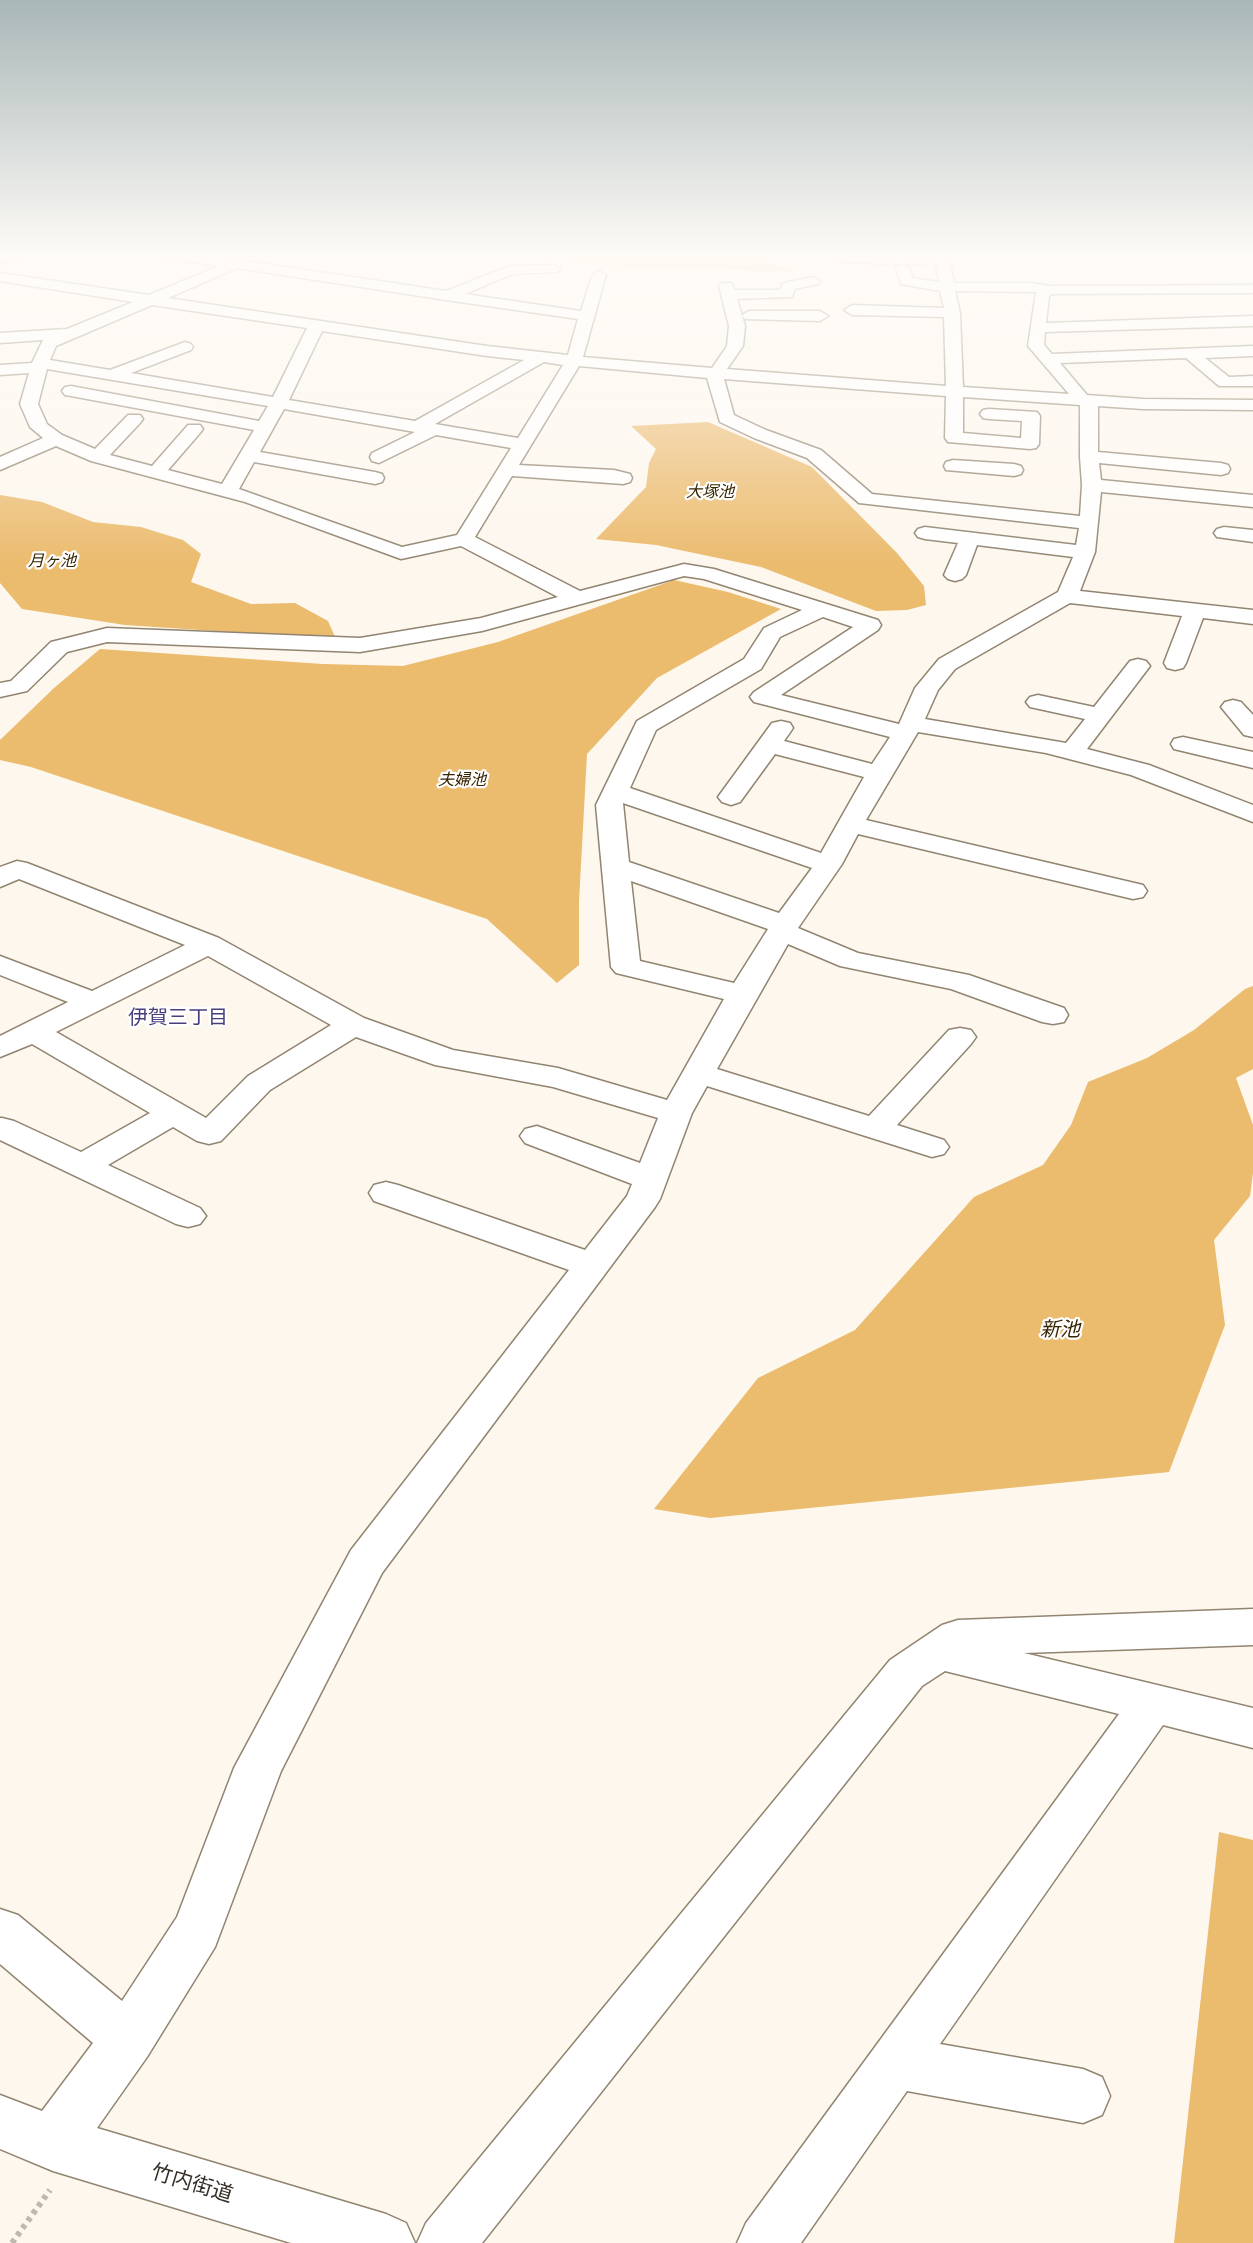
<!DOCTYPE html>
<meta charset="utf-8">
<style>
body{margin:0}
canvas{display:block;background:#fdf7ee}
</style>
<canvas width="1253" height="2243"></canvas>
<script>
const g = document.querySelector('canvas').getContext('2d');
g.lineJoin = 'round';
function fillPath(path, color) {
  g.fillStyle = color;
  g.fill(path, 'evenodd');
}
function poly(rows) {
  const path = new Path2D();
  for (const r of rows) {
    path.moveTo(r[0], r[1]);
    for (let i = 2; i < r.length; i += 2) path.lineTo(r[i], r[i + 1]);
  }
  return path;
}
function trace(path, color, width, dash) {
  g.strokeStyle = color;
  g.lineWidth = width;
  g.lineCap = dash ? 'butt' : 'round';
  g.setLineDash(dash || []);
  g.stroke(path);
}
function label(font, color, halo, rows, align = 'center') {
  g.font = font + ' Rubik,"Noto Sans JP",sans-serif';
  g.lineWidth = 4.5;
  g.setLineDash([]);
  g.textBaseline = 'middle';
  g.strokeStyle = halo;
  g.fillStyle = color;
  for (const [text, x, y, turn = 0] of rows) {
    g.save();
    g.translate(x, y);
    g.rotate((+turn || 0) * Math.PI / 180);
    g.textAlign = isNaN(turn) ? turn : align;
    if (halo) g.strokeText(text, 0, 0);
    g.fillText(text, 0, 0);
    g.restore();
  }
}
fillPath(poly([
 [563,253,731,253,791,269,790,272,566,263,569,256],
 [708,422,812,467,897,553,924,586,926,605,907,610,876,611,761,567,656,545,596,539,646,487,649,463,656,449,631,426],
 [0,495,42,502,93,522,141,527,183,540,201,554,191,582,251,604,295,603,328,621,336,639,125,625,22,609,0,583],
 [674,580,728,592,781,609,657,678,587,754,579,901,579,965,557,983,487,919,31,767,0,760,0,740,54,688,100,649,323,664,403,666,498,642],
 [1253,986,1253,1069,1236,1078,1253,1125,1253,1173,1250,1196,1214,1240,1225,1325,1169,1472,710,1518,654,1509,758,1378,855,1330,974,1197,1043,1165,1071,1125,1088,1082,1147,1058,1194,1030,1245,989],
 [1219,1832,1253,1840,1253,2243,1174,2243]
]), '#ebbb6e');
const minor = poly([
 [7,253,30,253,0,264,0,255,7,253],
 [154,253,193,253,446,291,510,266,553,265,560,269,558,272,512,274,465,294,581,311,592,275,599,271,606,275,583,357,712,368,727,346,729,326,719,286,721,283,731,283,735,290,780,290,783,283,813,277,820,281,818,284,795,289,792,297,737,299,745,326,743,346,727,369,946,386,944,317,852,315,844,310,852,305,944,308,940,291,901,284,896,268,903,264,843,262,836,258,838,255,930,257,932,260,930,263,903,264,910,268,912,278,939,282,934,253,948,253,954,283,1031,283,1049,286,1253,285,1253,293,1052,294,1049,296,1046,323,1253,316,1253,326,1045,332,1044,345,1052,354,1253,346,1253,356,1205,358,1229,377,1253,376,1253,386,1219,386,1186,358,1060,363,1087,395,1143,399,1253,400,1253,410,1143,409,1098,406,1098,452,1221,463,1228,465,1230,469,1228,473,1221,475,1099,463,1101,480,1253,495,1253,507,1101,492,1095,552,1080,591,1253,610,1253,624,1203,618,1186,663,1183,668,1175,670,1167,668,1164,663,1182,616,1070,603,955,669,938,690,925,719,1066,743,1085,719,1030,707,1026,702,1030,697,1038,695,1094,707,1130,661,1138,659,1146,661,1150,666,1087,749,1149,765,1253,805,1253,822,1131,775,1046,753,918,732,866,820,1143,885,1147,891,1143,897,1133,899,858,834,842,864,798,928,858,953,969,975,1064,1008,1068,1015,1064,1022,1053,1024,1042,1022,951,989,840,966,788,944,717,1069,869,1116,949,1030,960,1028,971,1030,976,1037,971,1044,897,1125,944,1140,949,1147,944,1154,932,1157,707,1086,692,1113,660,1199,655,1207,382,1573,281,1771,215,1947,147,2057,97,2128,386,2214,406,2223,415,2243,291,2243,53,2171,0,2149,0,2095,42,2111,93,2043,0,1964,0,1909,18,1915,122,2001,177,1917,234,1768,351,1550,569,1270,374,1201,369,1193,374,1185,386,1182,398,1185,585,1250,627,1196,632,1184,525,1143,520,1136,525,1129,537,1126,640,1163,658,1118,553,1087,435,1065,356,1037,270,1090,221,1141,209,1144,197,1141,173,1127,108,1165,200,1208,206,1216,200,1224,188,1227,176,1224,0,1140,0,1118,2,1118,14,1121,81,1152,150,1113,32,1044,0,1057,0,1036,68,1002,0,975,0,956,92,991,185,945,19,879,0,887,0,867,17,861,27,863,219,938,364,1018,453,1050,558,1068,667,1100,724,999,616,973,611,967,596,805,637,721,744,659,764,628,802,610,704,579,684,576,482,631,360,652,107,642,67,652,27,691,0,697,0,683,11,681,51,642,107,628,360,638,481,618,558,597,461,546,401,559,245,502,91,461,56,446,0,470,0,457,43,438,30,427,20,404,29,373,0,375,0,365,32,363,43,340,0,343,0,333,67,329,133,302,0,281,0,273,149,295,219,266,161,257,154,253],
 [237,268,446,300,578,319,568,355,487,346,168,298,237,268],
 [955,291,1036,292,1028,346,1069,394,963,387,960,313,955,291],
 [152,305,307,328,273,397,131,373,191,350,193,347,191,344,185,342,110,370,50,360,56,346,152,305],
 [322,331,487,356,524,360,415,421,289,400,322,331],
 [544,362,563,365,518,438,435,424,544,362],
 [579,366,707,378,720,422,754,438,807,458,859,503,1079,528,1076,545,925,527,918,529,915,533,918,537,925,539,958,543,944,575,948,579,955,581,962,579,966,575,977,545,1073,557,1058,592,939,659,915,688,899,724,781,695,878,630,881,625,878,620,714,569,684,564,580,591,475,537,512,476,623,484,630,482,632,478,630,474,614,470,519,465,579,366],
 [47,369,268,406,259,421,71,386,65,387,62,391,65,395,71,396,254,430,222,484,168,470,200,433,203,429,200,425,188,425,152,466,110,455,140,423,143,419,140,415,128,415,95,449,62,435,47,424,38,404,47,369],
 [724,379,946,396,945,438,948,442,1030,449,1036,448,1039,444,1040,416,1037,412,989,409,983,410,980,414,983,418,989,419,1022,421,1021,438,963,433,963,397,1080,405,1080,457,1082,485,1080,516,872,494,821,450,766,430,734,415,724,379],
 [284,409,415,432,372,453,370,457,372,461,379,463,436,435,511,448,457,535,402,547,239,489,254,462,375,484,382,482,384,478,382,474,375,472,260,452,284,409],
 [823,617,853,627,754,692,750,697,754,702,890,737,872,764,784,741,793,728,790,723,781,721,772,723,718,797,722,802,731,805,740,802,775,754,864,777,821,853,630,788,656,730,761,669,780,637,823,617],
 [623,803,812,868,779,913,629,862,623,803],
 [631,881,768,929,734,983,640,961,631,881],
 [208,956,331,1025,248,1076,206,1118,56,1032,208,956],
 [750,311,820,311,828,316,820,321,745,319,742,316,745,313,750,311],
 [953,460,1014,464,1021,466,1023,470,1021,474,1014,476,946,470,944,466,946,462,953,460],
 [1224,527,1253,530,1253,542,1217,537,1214,533,1217,529,1224,527],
 [1233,700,1241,702,1253,715,1253,737,1244,735,1221,707,1225,702,1233,700],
 [1183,737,1253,752,1253,768,1174,749,1171,744,1174,739,1183,737],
 [1253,1609,1253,1645,1024,1653,1253,1708,1253,1748,1163,1725,940,2044,1083,2069,1102,2077,1110,2096,1102,2115,1083,2123,907,2091,801,2243,737,2243,746,2223,1119,1714,945,1671,922,1686,482,2243,417,2243,426,2223,890,1660,942,1625,958,1620,1253,1609]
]);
trace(minor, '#918470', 3);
trace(poly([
 [12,2243,50,2190]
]), '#beb8af', 6, [4.5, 4.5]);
fillPath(minor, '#fff');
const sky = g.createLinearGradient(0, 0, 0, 567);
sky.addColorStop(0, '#a9b7b7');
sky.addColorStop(0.45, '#fefbf7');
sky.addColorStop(1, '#fefbf700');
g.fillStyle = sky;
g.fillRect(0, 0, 1253, 567);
label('italic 16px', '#382502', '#fff', [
 ["大塚池",710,492],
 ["月ヶ池",52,561],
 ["夫婦池",462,780]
]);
label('20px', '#473e7b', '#fff', [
 ["伊賀三丁目",178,1018]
]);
label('italic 20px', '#382502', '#fff', [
 ["新池",1060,1330]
]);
label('21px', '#342e26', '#fff', [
 ["竹内街道",192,2184,17]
]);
</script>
